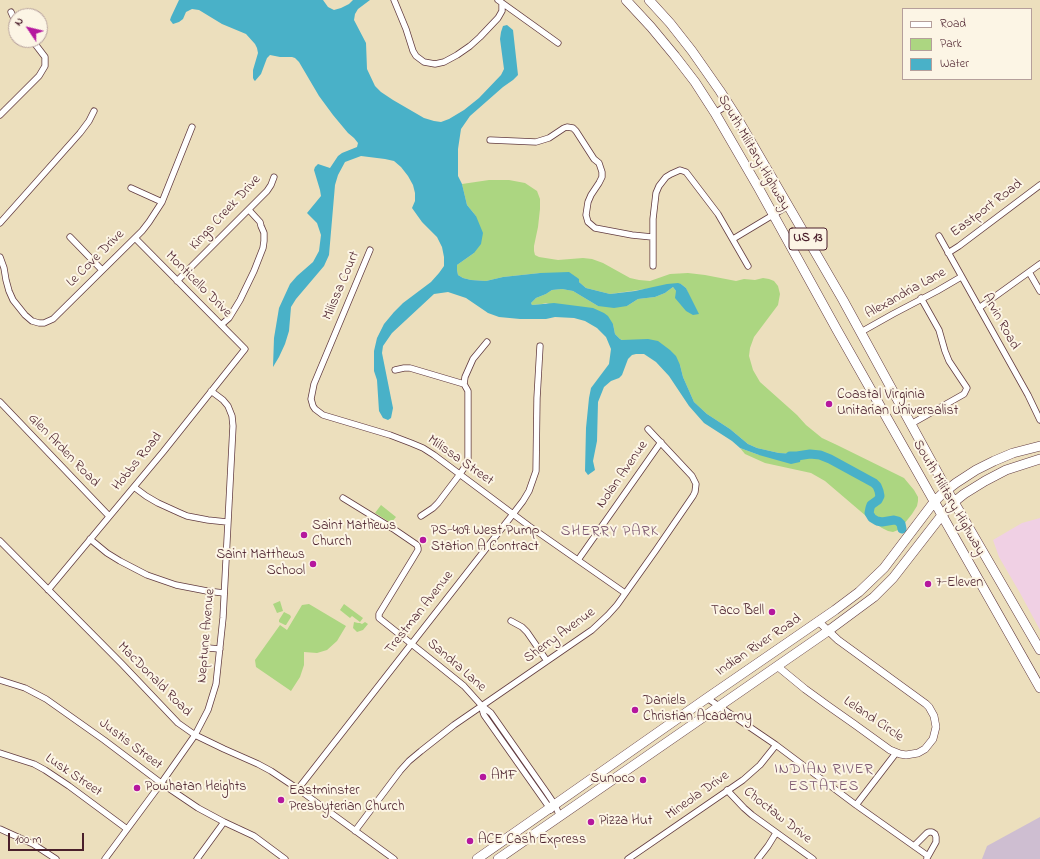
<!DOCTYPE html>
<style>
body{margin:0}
#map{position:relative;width:1040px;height:859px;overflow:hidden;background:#ecdfbd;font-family:"Indie Flower",sans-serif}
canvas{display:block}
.legend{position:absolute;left:902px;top:8px;width:130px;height:72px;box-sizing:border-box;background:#fcf5e5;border:1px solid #b59f9b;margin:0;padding:5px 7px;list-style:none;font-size:12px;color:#4a1f2b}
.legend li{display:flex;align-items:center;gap:8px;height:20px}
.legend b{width:20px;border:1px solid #b59f9b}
.north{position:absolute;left:8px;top:8px;width:40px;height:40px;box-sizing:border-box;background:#fcf5e5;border:1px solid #b59f9b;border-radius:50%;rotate:305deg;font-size:11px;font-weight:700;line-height:16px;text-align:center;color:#4a1f2b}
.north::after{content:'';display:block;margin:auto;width:14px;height:18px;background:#b5179e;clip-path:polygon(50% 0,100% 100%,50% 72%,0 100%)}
.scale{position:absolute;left:8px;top:833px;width:76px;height:18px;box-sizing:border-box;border:2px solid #4a1f2b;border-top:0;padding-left:5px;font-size:12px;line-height:14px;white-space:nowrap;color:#4a1f2b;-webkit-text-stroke:3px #fcf5e5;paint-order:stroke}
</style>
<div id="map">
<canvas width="1040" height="859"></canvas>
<ul class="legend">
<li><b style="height:5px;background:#fff"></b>Road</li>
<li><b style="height:11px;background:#acd681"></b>Park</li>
<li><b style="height:11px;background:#49b1c8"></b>Water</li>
</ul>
<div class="north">N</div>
<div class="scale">100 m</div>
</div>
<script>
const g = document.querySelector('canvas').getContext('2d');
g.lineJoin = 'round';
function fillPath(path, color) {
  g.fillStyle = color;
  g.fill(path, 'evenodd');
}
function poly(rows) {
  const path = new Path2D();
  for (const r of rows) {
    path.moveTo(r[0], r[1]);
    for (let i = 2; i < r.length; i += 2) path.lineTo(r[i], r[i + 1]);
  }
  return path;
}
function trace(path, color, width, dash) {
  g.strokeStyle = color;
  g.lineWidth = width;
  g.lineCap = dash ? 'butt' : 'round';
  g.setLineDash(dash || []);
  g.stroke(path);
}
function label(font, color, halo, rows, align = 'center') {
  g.font = font + ' "Indie Flower",sans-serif';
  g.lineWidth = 4;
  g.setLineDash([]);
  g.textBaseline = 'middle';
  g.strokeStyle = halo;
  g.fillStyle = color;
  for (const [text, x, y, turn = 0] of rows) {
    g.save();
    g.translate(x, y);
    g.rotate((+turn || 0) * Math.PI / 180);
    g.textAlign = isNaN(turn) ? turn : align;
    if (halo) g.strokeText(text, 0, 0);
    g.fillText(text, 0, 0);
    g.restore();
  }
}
fillPath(poly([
 [1040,518,1040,630,1020,593,999,557,993,540,1022,523]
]), '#f0d0e4');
fillPath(poly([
 [1040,817,1040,859,982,859,987,846]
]), '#cebed1');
fillPath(poly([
 [489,180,509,180,525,183,537,191,540,199,540,209,538,227,534,246,534,251,535,255,539,257,558,260,583,258,592,259,603,263,630,278,639,280,650,281,670,274,688,273,705,275,736,281,744,279,755,280,763,278,769,279,774,281,778,286,780,294,778,305,754,337,750,348,749,356,753,370,760,382,797,415,806,425,822,438,837,445,904,478,914,490,918,497,918,501,917,506,912,514,904,524,898,530,893,532,888,531,882,528,873,522,825,481,811,473,765,463,745,454,740,448,759,455,799,454,779,453,757,448,748,444,730,429,707,414,694,402,683,377,680,365,620,339,615,334,613,324,546,303,542,304,532,305,531,303,536,298,546,294,552,290,562,289,573,291,598,306,627,306,638,299,655,297,665,293,673,287,676,291,688,293,686,288,681,284,610,294,586,288,579,282,579,279,545,274,540,273,503,277,486,281,471,280,463,278,458,275,457,270,457,265,474,253,476,216,467,205,462,184],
 [381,505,396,517,391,523,375,513],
 [280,601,283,611,277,613,273,604],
 [309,604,346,626,337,641,327,650,317,653,304,652,304,665,300,677,291,691,256,667,255,660,280,625,287,630,302,605],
 [344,604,363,618,360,622,352,616,350,618,340,610],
 [284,612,290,615,291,617,286,625,285,625,279,622,279,620],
 [354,622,358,623,360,623,362,624,365,622,368,624,363,630,357,632,353,628]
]), '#acd681');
fillPath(poly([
 [179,0,323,0,328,7,334,10,341,8,349,4,353,0,370,0,358,9,355,14,354,20,366,43,367,69,375,86,381,92,393,100,424,118,434,121,441,122,449,119,464,110,479,98,501,75,504,69,500,39,501,32,503,26,507,25,513,30,518,75,513,80,503,87,470,116,461,129,458,149,458,176,462,184,467,205,476,216,483,233,481,244,474,253,457,265,457,270,458,275,463,278,471,280,486,281,503,277,540,273,569,272,579,279,579,282,586,288,610,294,635,291,667,284,678,283,681,284,686,288,699,314,693,315,686,311,675,298,676,291,673,287,665,293,655,297,638,299,627,306,614,308,598,306,573,291,562,289,552,290,546,294,536,298,531,303,532,305,554,303,593,308,604,313,608,316,613,324,615,334,620,339,622,340,648,339,658,341,670,350,676,356,680,365,683,377,694,402,707,414,730,429,748,444,757,448,779,453,799,454,801,455,800,462,791,464,759,455,740,448,732,441,704,423,689,406,669,376,656,362,644,354,636,354,632,355,628,359,622,375,619,378,611,381,604,387,598,402,597,441,593,461,595,470,588,475,585,471,586,428,589,398,591,388,609,364,611,349,606,337,597,328,585,321,574,318,555,317,546,319,520,319,499,317,488,313,466,298,448,292,434,294,392,333,383,346,382,353,393,408,391,418,388,420,383,418,379,411,377,380,374,371,374,351,377,338,384,324,394,312,403,303,431,282,439,273,444,266,444,257,442,247,437,237,422,222,412,208,415,201,415,193,413,185,408,176,401,167,394,161,385,159,361,156,345,162,338,175,335,185,329,255,324,266,296,299,291,307,289,331,285,344,279,357,273,367,274,338,279,308,290,284,297,276,313,262,319,251,321,235,317,223,307,213,321,196,320,190,314,170,315,167,318,164,330,168,338,156,342,153,357,147,358,143,354,138,348,133,333,115,319,96,299,62,295,58,292,57,280,57,270,55,267,58,261,74,255,81,254,80,253,78,253,70,258,53,257,48,255,44,246,34,222,24,199,10,192,9,186,12,183,19,179,22,173,24,170,20,171,17]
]), '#49b1c8');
trace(poly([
 [790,456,797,456,810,454,820,455,830,459,874,483,877,486,879,491,880,496,878,500,871,505,870,508,869,513,872,518,877,521,882,522,894,520,898,521,901,524,902,529]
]), '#49b1c8', 9);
const minor = poly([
 [394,0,406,29,413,51,416,56,424,62,435,64,444,62,457,55,470,46,480,37,498,18,502,11,502,3],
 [498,0,558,43],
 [11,12,16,23],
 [715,113,729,104],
 [0,115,39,76,45,66,45,57,32,40],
 [490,140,536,142,549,138,564,128,567,127,573,128,576,131,594,159,599,163,602,172,602,177,599,183,591,195,588,202,586,215,588,222,595,228,632,235,652,237],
 [131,188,162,202],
 [0,223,80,133,89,121,94,111],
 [939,236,1028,395,1040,420],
 [70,237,102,270],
 [733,239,788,206],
 [370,250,314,384,311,399,313,406,315,409,323,415,390,435,411,443,423,448,434,455,529,526,625,593],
 [948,253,959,246,1040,185],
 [0,257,4,268,6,280,9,291,13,300,25,315,32,321,39,323,44,323,53,319,142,231,149,222,162,202,192,127],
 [653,266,653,219,656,193,659,186,666,177,671,174,680,170,686,172,718,214,748,266],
 [1029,272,1040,291],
 [177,281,267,191,271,185,274,177],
 [979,308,1040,264],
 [221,325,229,318,240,300,254,271,263,248,264,241,264,233,261,226,260,222,249,210],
 [861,332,893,314,937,291,961,277],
 [395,370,404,368,410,368,464,384],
 [464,384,465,377,473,359,487,342],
 [0,402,109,516],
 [911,424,964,394,967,388,949,361,945,351,939,330,921,298],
 [134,487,146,496,158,503,180,513,187,516,208,520,227,522],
 [343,498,395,530,417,545,418,548,418,550,412,560,379,614,379,618,438,665,464,686,482,706,491,713,547,793,555,805,560,817],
 [421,516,433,508,438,503,460,474,466,465,468,461,468,391,464,384],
 [90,539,107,553,120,561,147,575,176,585,207,591,224,593],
 [0,541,122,664,178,723,195,735,224,749,258,764,271,771,298,789,394,859],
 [578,560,661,442],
 [48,590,163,452,245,349,135,238],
 [511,621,522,627,527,632,547,661],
 [208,648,220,649],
 [0,680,25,688,46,699,104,740,161,783,198,808,224,822,254,836,285,859],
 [707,698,776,745,856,805,928,856],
 [482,706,483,712,484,715,551,810],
 [0,753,34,764,45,770,69,786,127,829],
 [298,789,513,514,523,501,529,491,536,471,537,398,540,346],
 [727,790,744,808,752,815,813,859],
 [856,805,896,753],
 [0,829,33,844,56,859],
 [355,831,400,771,409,761,421,751,454,725,592,630,608,615,617,605,656,550,693,496,695,492,696,484,692,476,648,429],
 [914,846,927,833,929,832,932,832,935,834,936,837,936,842,927,858],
 [105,859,162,782,195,735,208,710,216,684,223,618,233,426,232,416,228,406,223,400,211,391],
 [197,859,224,822],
 [628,859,743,780,760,765,776,745],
 [758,859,768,846,776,833]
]);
const tertiary = poly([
 [777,666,805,689,827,705,854,724,890,750,900,754,906,755,918,753,925,749,933,739,936,727,934,716,929,707,926,704,838,640,819,622]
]);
const primary = poly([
 [626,0,651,27,675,56,695,82,715,113,758,187,837,330,1040,688],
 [649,0,670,23,692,51,720,91,736,116,843,300,947,490,1040,650],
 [477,859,707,698,835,610,859,592,884,568,934,502,943,493,956,483,976,470,994,461,1013,453,1040,446],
 [498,859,828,631,874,597,893,578,942,515,954,502,964,494,985,481,1006,470,1040,459]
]);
trace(minor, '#623c41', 7);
trace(tertiary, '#623c41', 8);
trace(primary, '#623c41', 10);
trace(minor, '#fff', 5.5);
trace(tertiary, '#fff', 7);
trace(primary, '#fff', 9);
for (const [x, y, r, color] of [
 [829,404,4,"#b5179e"],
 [304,535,4,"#b5179e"],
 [423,540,4,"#b5179e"],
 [313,564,4,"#b5179e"],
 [928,584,4,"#b5179e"],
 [772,612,4,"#b5179e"],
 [635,710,4,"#b5179e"],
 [483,777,4,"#b5179e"],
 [643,780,4,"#b5179e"],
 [137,788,4,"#b5179e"],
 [281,800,4,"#b5179e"],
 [591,822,4,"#b5179e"],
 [470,841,4,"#b5179e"]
]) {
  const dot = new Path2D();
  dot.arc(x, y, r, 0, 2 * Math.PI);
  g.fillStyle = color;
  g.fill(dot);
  trace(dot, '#fcf5e5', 1.5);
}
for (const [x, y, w] of [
 [808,239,38]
]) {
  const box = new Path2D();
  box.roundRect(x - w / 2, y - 11, w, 22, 3);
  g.fillStyle = '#fcf5e5';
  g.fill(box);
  trace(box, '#4a1f2b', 1);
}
label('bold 13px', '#4a1f2b', null, [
 ["US 13",808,239]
]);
label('14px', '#4a1f2b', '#fcf5e5', [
 ["South Military Highway",753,153,60],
 ["Eastport Road",987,209,-37],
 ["Kings Creek Drive",226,213,-47],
 ["Le Cove Drive",96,259,-45],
 ["Monticello Drive",198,285,45],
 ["Milissa Court",342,286,-67],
 ["Alexandria Lane",906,294,-29],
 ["Arvin Road",1000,322,61],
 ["Glen Arden Road",63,451,46],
 ["Milissa Street",460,461,35],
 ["Hobbs Road",138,462,-51],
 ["Nolan Avenue",623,475,-55],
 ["South Military Highway",948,498,60],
 ["Trestman Avenue",420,613,-52],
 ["Neptune Avenue",207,636,-85],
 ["Sherry Avenue",560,636,-36],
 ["Indian River Road",759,646,-34],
 ["Sandra Lane",456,666,41],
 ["MacDonald Road",154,680,45],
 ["Leland Circle",873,720,34],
 ["Justis Street",130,745,37],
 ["Lusk Street",73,776,34],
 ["Mineola Drive",698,796,-35],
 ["Choctaw Drive",777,816,38]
]);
label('14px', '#4a1f2b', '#fcf5e5', [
 ["Coastal Virginia",837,396],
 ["Unitarian Universalist",837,412],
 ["Saint Mathews",312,527],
 ["Church",312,543],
 ["PS-409: West Pump",431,532],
 ["Station A Contract",431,548],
 ["Saint Matthews",305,556,"right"],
 ["School",305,572,"right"],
 ["7-Eleven",936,584],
 ["Taco Bell",764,612,"right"],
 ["Daniels",643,702],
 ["Christian Academy",643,718],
 ["AMF",491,777],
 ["Sunoco",635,780,"right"],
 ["Powhatan Heights",145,788],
 ["Eastminster",289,792],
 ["Presbyterian Church",289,808],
 ["Pizza Hut",599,822],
 ["ACE Cash Express",478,841]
], 'left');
g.letterSpacing = '1px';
label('15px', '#76506a', '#fcf5e5', [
 ["SHERRY PARK",610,533],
 ["INDIAN RIVER",824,771],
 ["ESTATES",824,788]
]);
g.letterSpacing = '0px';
</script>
